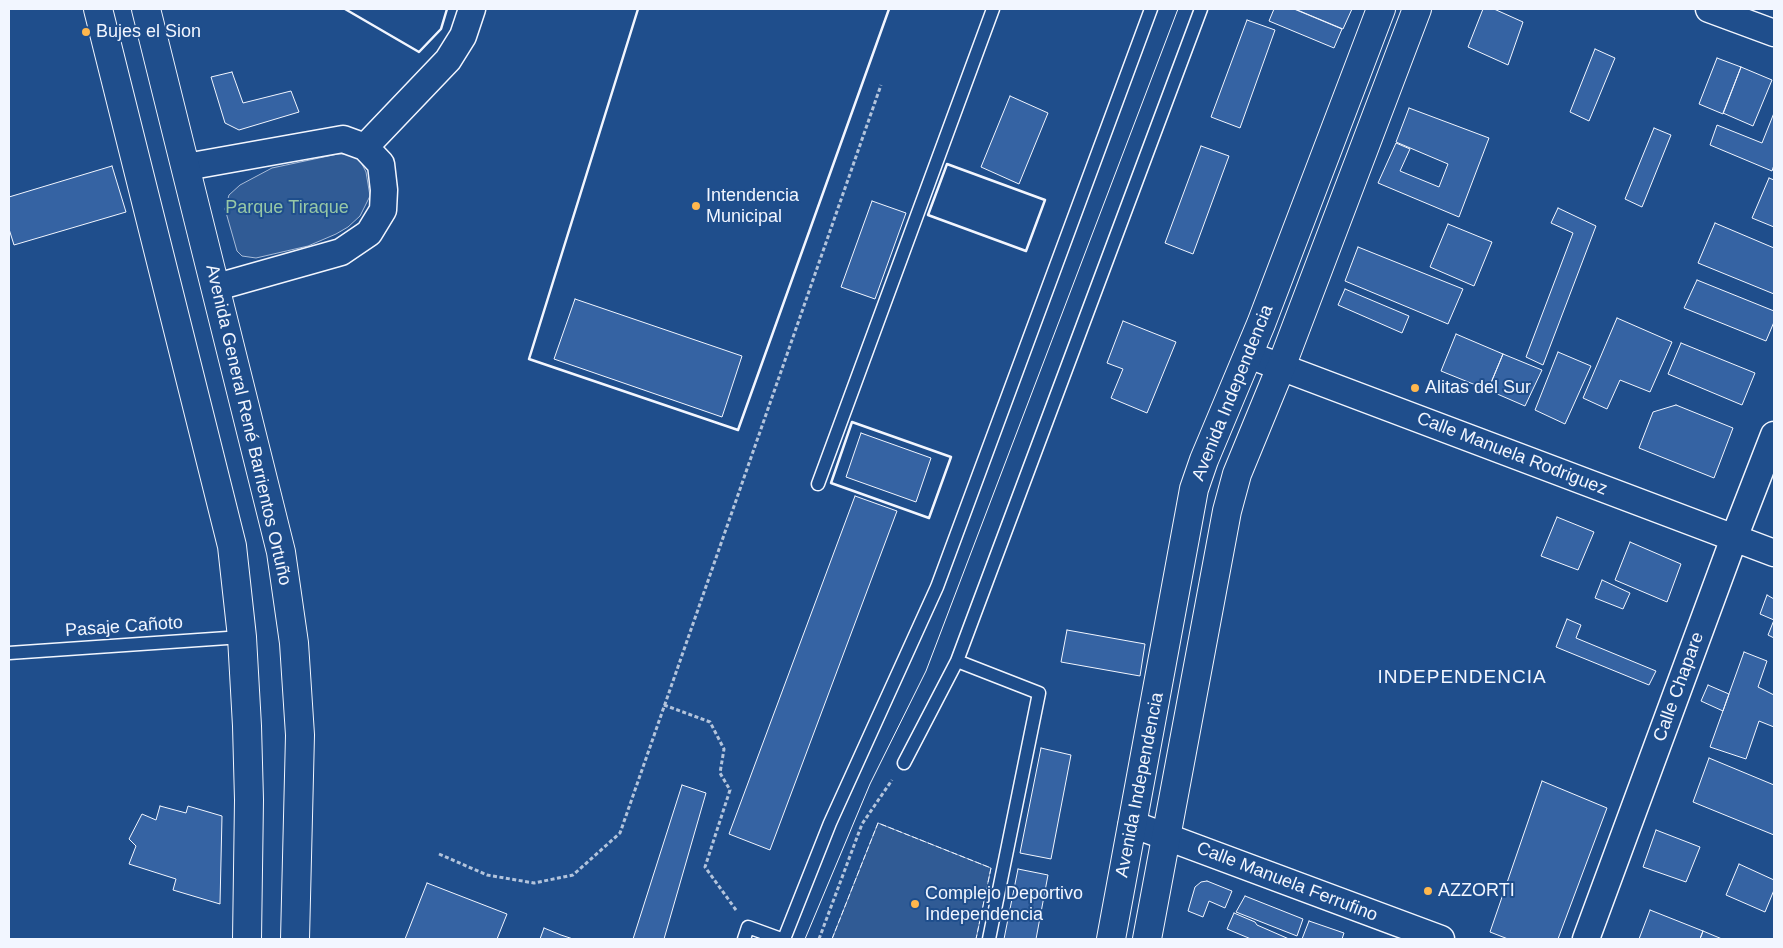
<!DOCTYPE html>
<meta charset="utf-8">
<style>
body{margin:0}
#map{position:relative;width:1783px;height:948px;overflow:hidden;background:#1f4e8c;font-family:Helvetica,sans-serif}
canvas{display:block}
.frame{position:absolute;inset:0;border:10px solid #f2f6ff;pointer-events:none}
</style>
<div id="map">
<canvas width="1783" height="948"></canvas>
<div class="frame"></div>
</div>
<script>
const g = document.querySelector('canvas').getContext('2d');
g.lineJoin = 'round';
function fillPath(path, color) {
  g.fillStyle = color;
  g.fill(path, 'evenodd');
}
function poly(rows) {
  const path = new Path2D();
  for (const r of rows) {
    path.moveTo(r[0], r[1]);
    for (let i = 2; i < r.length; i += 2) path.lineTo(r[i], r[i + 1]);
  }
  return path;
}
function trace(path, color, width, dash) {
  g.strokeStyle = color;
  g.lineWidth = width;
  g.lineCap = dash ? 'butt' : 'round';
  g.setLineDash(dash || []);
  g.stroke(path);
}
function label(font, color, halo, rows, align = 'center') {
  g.font = font + ' Helvetica,sans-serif';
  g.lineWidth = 4;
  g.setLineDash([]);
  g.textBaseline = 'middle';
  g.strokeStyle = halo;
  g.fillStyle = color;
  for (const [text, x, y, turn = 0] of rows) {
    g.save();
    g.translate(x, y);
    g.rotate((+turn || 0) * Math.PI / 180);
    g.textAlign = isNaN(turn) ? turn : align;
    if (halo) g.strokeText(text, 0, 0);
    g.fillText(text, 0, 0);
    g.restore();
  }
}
const green = poly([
 [338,154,348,154,355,156,361,162,366,172,370,196,360,216,348,227,336,234,308,246,256,258,242,256,237,251,225,209,229,195,240,185,272,168,338,154],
 [878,823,991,868,976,939,832,939,878,823]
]);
fillPath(green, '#305b95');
trace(green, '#a8bbd7', 1);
const building = poly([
 [1274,9,1294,9,1342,29,1334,48,1269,21,1274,9],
 [1295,9,1352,9,1343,29,1295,9],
 [1483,9,1494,9,1523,22,1508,65,1468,47,1483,9],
 [1247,20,1275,30,1240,128,1211,117,1247,20],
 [1595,49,1615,58,1589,121,1570,112,1595,49],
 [1717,58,1741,67,1723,114,1699,104,1717,58],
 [1741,67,1772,80,1753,126,1723,113,1741,67],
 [232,72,243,103,291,91,299,112,239,130,225,123,211,77,232,72],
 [1010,96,1048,113,1019,184,981,167,1010,96],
 [1409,108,1489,138,1459,217,1378,183,1396,143,1410,149,1400,171,1439,187,1448,164,1396,142,1409,108],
 [1774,113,1774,165,1772,171,1710,145,1717,125,1762,143,1774,113],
 [1654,128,1671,135,1642,207,1625,199,1654,128],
 [1201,146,1229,156,1193,254,1165,243,1201,146],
 [112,166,126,212,14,245,9,229,9,197,112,166],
 [1769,178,1774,180,1774,227,1752,218,1769,178],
 [872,201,906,213,875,299,841,287,872,201],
 [1558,208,1596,226,1543,365,1526,357,1573,233,1551,223,1558,208],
 [1715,223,1774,248,1774,294,1698,263,1715,223],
 [1448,224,1492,242,1474,286,1430,267,1448,224],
 [1358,247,1463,289,1448,324,1345,281,1358,247],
 [1697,280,1774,311,1774,322,1766,341,1684,308,1697,280],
 [1345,289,1409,316,1402,333,1338,305,1345,289],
 [575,299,742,356,722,417,554,359,575,299],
 [1617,318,1672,342,1650,392,1620,380,1607,409,1583,398,1617,318],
 [1123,321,1176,342,1147,413,1111,398,1123,369,1107,363,1123,321],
 [1456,334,1503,354,1488,390,1441,371,1456,334],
 [1681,343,1755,373,1742,405,1668,374,1681,343],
 [1558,352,1591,366,1565,424,1535,410,1558,352],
 [1503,354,1542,370,1525,406,1488,390,1503,354],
 [1676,405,1733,428,1714,478,1639,448,1653,412,1676,405],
 [861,433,931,458,916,502,846,477,861,433],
 [855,496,897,511,770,850,729,834,855,496],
 [1557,517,1594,532,1578,570,1541,556,1557,517],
 [1630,542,1681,564,1667,602,1615,580,1630,542],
 [1602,580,1630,593,1623,609,1595,598,1602,580],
 [1767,595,1774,599,1774,638,1768,635,1774,620,1760,614,1767,595],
 [1567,619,1581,625,1576,638,1656,671,1649,685,1556,647,1567,619],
 [1067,630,1145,644,1140,676,1061,662,1067,630],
 [1744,652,1767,661,1758,687,1774,695,1774,727,1759,721,1746,759,1710,747,1744,652],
 [1708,685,1729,694,1723,711,1701,701,1708,685],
 [1041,748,1071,755,1051,859,1020,853,1041,748],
 [1709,758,1774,785,1774,835,1693,802,1709,758],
 [1542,781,1607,808,1558,939,1508,939,1490,932,1542,781],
 [682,785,706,793,664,939,633,939,682,785],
 [160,806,186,813,188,806,222,816,220,904,173,890,176,879,129,864,136,846,129,839,142,814,156,820,160,806],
 [1656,830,1700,847,1686,882,1643,867,1656,830],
 [1739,864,1774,880,1774,890,1765,912,1726,895,1739,864],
 [1018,869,1048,875,1036,939,1004,939,1018,869],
 [1207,881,1232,891,1225,908,1209,901,1203,917,1188,911,1195,887,1201,882,1207,881],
 [427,883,507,914,497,939,405,939,427,883],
 [1245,896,1303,919,1297,936,1236,912,1245,896],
 [1650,910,1703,931,1700,939,1639,939,1650,910],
 [1234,913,1255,922,1257,925,1289,939,1251,939,1227,929,1234,913],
 [1309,921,1344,933,1342,939,1302,939,1309,921],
 [544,928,561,935,573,939,540,939,544,928],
 [1703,931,1722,939,1700,939,1703,931]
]);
fillPath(building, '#3563a3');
trace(building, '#f2f6ff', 1);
const lane = poly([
 [818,484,993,9],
 [9,653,242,637],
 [957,661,1039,693,989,939],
 [904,763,957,661,1201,9],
 [744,939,748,927,781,939],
 [784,939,830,823,937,587,1151,9]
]);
const street = poly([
 [1709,9,1774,33],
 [365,147,448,60,463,36,472,9],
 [186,167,343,139,365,147,381,164,384,190,383,210,369,233,341,252,217,287],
 [1249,355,1774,553],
 [1132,824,1441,939],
 [1586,939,1734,538,1774,435]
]);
const secondary = poly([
 [1111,939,1194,489,1204,460,1261,324,1381,9],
 [1147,939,1227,511,1237,474,1281,367,1417,9]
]);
const primary = poly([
 [98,9,232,546,242,637,247,726,249,800,247,939],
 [146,9,281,552,294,643,300,735,295,939]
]);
trace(lane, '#f2f6ff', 15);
trace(street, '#f2f6ff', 29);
trace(secondary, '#f2f6ff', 30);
trace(primary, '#f2f6ff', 30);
trace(poly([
 [664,705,710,722,724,749,720,773,730,790,705,867,736,910],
 [439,854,487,875,534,883,573,875,620,833,881,85],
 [819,939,862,824,892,780]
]), '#b3c4dc', 3, [4, 2.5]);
trace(lane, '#1f4e8c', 12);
trace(street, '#1f4e8c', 26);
trace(secondary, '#1f4e8c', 28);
trace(primary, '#1f4e8c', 28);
trace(poly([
 [805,939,870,784,926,671,1178,9]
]), '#f2f6ff', 1);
trace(poly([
 [832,939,878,823,991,868,976,939]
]), '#f2f6ff', 1, [6, 2.5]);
trace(poly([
 [345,9,419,52,441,29,447,9],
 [638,9,529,359,738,430,889,9],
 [947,164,1045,200,1026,251,928,215,947,164],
 [852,422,951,457,929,518,831,483,852,422]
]), '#f2f6ff', 2.5);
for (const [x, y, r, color] of [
 [86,32,5,"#ffb74d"],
 [696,206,5,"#ffb74d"],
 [1415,388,5,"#ffb74d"],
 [1428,891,5,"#ffb74d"],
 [915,904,5,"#ffb74d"]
]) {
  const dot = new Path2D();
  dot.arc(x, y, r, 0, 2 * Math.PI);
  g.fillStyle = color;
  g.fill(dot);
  trace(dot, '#1f4e8c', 2);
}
label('18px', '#f2f6ff', '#1f4e8c', [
 ["Bujes el Sion",96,32],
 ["Intendencia",706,196],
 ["Municipal",706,217],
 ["Alitas del Sur",1425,388],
 ["AZZORTI",1438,891],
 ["Complejo Deportivo",925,894],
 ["Independencia",925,915]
], 'left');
label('18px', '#97c8a6', '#1f4e8c', [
 ["Parque Tiraque",287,208]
]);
label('18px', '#f2f6ff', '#1f4e8c', [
 ["Avenida Independencia",1233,393,-68],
 ["Avenida General René Barrientos Ortuño",248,425,77],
 ["Calle Manuela Rodriguez",1512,454,21],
 ["Pasaje Cañoto",124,627,-4],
 ["Calle Chapare",1679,687,-70],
 ["Avenida Independencia",1140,785,-79],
 ["Calle Manuela Ferrufino",1287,882,21]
]);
g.letterSpacing = '1px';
label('19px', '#f2f6ff', '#1f4e8c', [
 ["INDEPENDENCIA",1462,678]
]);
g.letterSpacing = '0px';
</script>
